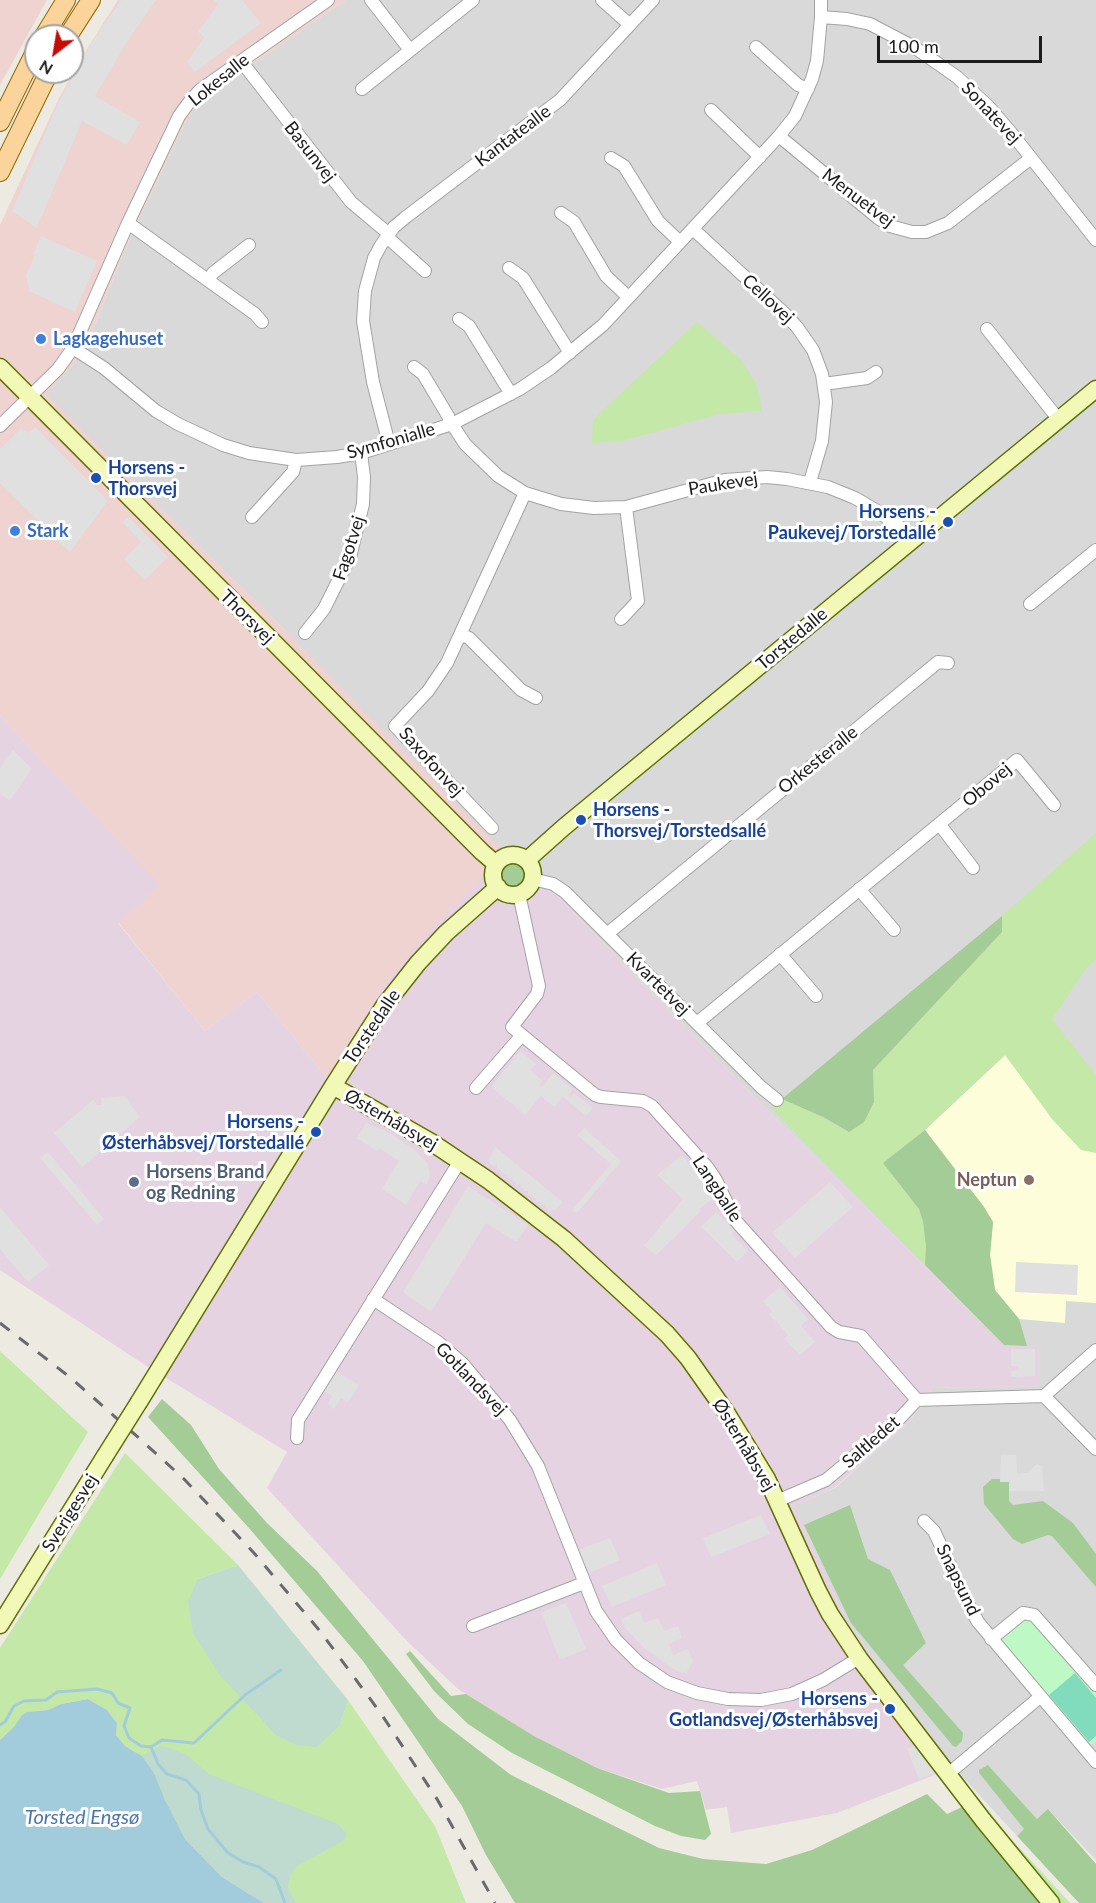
<!DOCTYPE html>
<meta charset="utf-8">
<style>
body{margin:0}
#map{position:relative;width:1096px;height:1903px;overflow:hidden;background:#edeae2;font-family:Lato,sans-serif}
canvas{display:block}
.north{position:absolute;left:24px;top:24px;width:60px;height:60px;box-sizing:border-box;background:#fff;border:2px solid #a4a4a4;border-radius:50%;rotate:211deg;font-size:16px;font-weight:700;line-height:24px;text-align:center;color:#1c1c1c}
.north::after{content:'';display:block;margin:auto;width:21px;height:27px;background:#c50b03;clip-path:polygon(50% 0,100% 100%,50% 72%,0 100%)}
.scale{position:absolute;left:877px;top:36px;width:165px;height:27px;box-sizing:border-box;border:3px solid #1c1c1c;border-top:0;padding-left:8px;font-size:18px;line-height:21px;white-space:nowrap;color:#1c1c1c;-webkit-text-stroke:4px #fff;paint-order:stroke}
</style>
<div id="map">
<canvas width="1096" height="1903"></canvas>
<div class="north">N</div>
<div class="scale">100 m</div>
</div>
<script>
const g = document.querySelector('canvas').getContext('2d');
g.lineJoin = 'round';
function fillPath(path, color) {
  g.fillStyle = color;
  g.fill(path, 'evenodd');
}
function poly(rows) {
  const path = new Path2D();
  for (const r of rows) {
    if (r.length === 3) {
      path.moveTo(r[0] + r[2], r[1]);
      path.arc(r[0], r[1], r[2], 0, 2 * Math.PI);
      continue;
    }
    path.moveTo(r[0], r[1]);
    for (let i = 2; i < r.length; i += 2) path.lineTo(r[i], r[i + 1]);
  }
  return path;
}
function trace(path, color, width, dash) {
  g.strokeStyle = color;
  g.lineWidth = width;
  g.lineCap = dash ? 'butt' : 'round';
  g.setLineDash(dash || []);
  g.stroke(path);
}
function label(font, color, halo, rows, align = 'center') {
  g.font = font + ' Lato,sans-serif';
  g.lineWidth = 6;
  g.setLineDash([]);
  g.textBaseline = 'middle';
  g.strokeStyle = halo;
  g.fillStyle = color;
  for (const [text, x, y, turn = 0] of rows) {
    g.save();
    g.translate(x, y);
    g.rotate((+turn || 0) * Math.PI / 180);
    g.textAlign = isNaN(turn) ? turn : align;
    if (halo) g.strokeText(text, 0, 0);
    g.fillText(text, 0, 0);
    g.restore();
  }
}
fillPath(poly([
 [346,0,1096,0,1096,1860,1049,1810,1037,1819,988,1765,979,1773,1025,1829,1017,1836,947,1760,920,1727,849,1625,793,1506,835,1488,904,1426,931,1396,930,1388,1039,1386,1004,1345,767,1110,555,894,513,871,285,630,45,394,76,362,89,340,130,238,184,126,195,107,235,76]
]), '#dad9d9');
fillPath(poly([
 [0,0,47,0,0,85],
 [118,0,346,0,235,76,195,108,184,126,130,238,89,340,76,362,46,394,285,630,496,844,513,871,389,980,360,1023,327,1078,257,992,205,1031,118,922,159,885,0,716,0,225,59,98,87,49]
]), '#eed3d0');
fillPath(poly([
 [0,716,160,885,118,923,205,1031,257,992,327,1078,360,1023,389,980,431,929,483,878,513,871,555,894,767,1110,1004,1345,1039,1347,1040,1386,930,1388,931,1395,904,1426,834,1488,794,1506,849,1625,920,1727,947,1760,937,1774,837,1813,731,1833,727,1807,706,1810,697,1781,662,1789,597,1768,534,1736,458,1689,407,1641,267,1488,287,1452,145,1365,0,1270]
]), '#e6d3e2');
fillPath(poly([
 [1005,1055,1096,1152,1096,1303,1066,1301,1065,1323,1019,1319,995,1290,990,1255,993,1222,984,1207,925,1130]
]), '#fdfed9');
fillPath(poly([
 [697,322,740,359,754,380,760,398,761,411,720,414,622,441,592,443,593,420],
 [1096,833,1096,959,1085,970,1052,1019,1096,1075,1096,1153,1081,1150,1052,1119,1005,1055,925,1130,883,1163,919,1209,923,1221,926,1246,925,1265,771,1108,782,1099,823,1117,848,1132,874,1102,873,1070,1002,932,1002,916],
 [0,1351,88,1432,0,1579],
 [125,1453,238,1565,198,1579,340,1725,348,1700,435,1826,466,1903,264,1903,185,1839,142,1756,125,1746,116,1735,117,1723,107,1710,88,1699,61,1704,48,1710,28,1712,21,1716,14,1728,0,1740,0,1648],
 [976,1795,1011,1839,1070,1903,1060,1903,1006,1840]
]), '#c4e8a7');
fillPath(poly([
 [513,876,14],
 [1002,916,1002,932,873,1070,874,1102,864,1122,849,1132,823,1117,782,1099],
 [925,1130,984,1207,993,1222,990,1255,995,1290,1019,1319,1027,1346,1004,1345,925,1265,926,1246,923,1221,919,1209,883,1163],
 [162,1399,191,1425,219,1469,267,1523,317,1571,438,1719,511,1775,659,1848,703,1859,766,1864,812,1850,927,1794,947,1814,962,1807,1040,1903,515,1903,486,1855,462,1806,363,1661,249,1528,148,1417],
 [992,1479,1000,1479,1001,1482,1009,1482,1009,1501,1013,1505,1043,1501,1073,1523,1096,1554,1096,1587,1052,1536,1048,1535,1022,1544,1013,1539,984,1504,983,1487],
 [850,1505,868,1559,890,1570,926,1643,903,1665,963,1733,962,1741,956,1747,953,1746,851,1623,804,1525],
 [410,1651,451,1696,466,1694,534,1736,597,1768,669,1793,700,1791,711,1834,705,1840,681,1836,655,1826,512,1753,468,1724,434,1691,406,1654],
 [988,1765,1037,1819,1048,1809,1096,1864,1096,1903,1079,1903,1017,1836,1024,1829,979,1773,979,1770]
]), '#a4cc97');
fillPath(poly([
 [238,1565,348,1700,340,1725,317,1747,296,1745,276,1735,219,1674,193,1633,188,1601,198,1579],
 [160,1746,170,1748,185,1754,209,1774,338,1824,346,1833,346,1838,341,1842,297,1866,290,1875,288,1888,296,1903,264,1903,222,1877,185,1839,165,1800,154,1773,142,1756]
]), '#bfdbcf');
fillPath(poly([
 [1026,1617,1031,1617,1096,1693,1096,1741,1092,1744,1085,1744,1001,1645,1001,1638]
]), '#bef8c5');
fillPath(poly([
 [1075,1673,1096,1698,1096,1736,1089,1742,1049,1695]
]), '#80dcbc');
fillPath(poly([
 [121,0,156,0,127,42,95,96,140,122,127,145,82,121,37,228,12,211,57,105,91,43],
 [213,0,242,0,261,23,195,72,187,62,204,37,198,32,218,4],
 [41,236,97,261,75,312,29,291,26,275,35,255,33,254],
 [35,427,108,501,70,552,57,540,63,532,57,526,50,532,0,483,0,449,22,428,28,433],
 [128,517,168,557,145,580,124,559,141,542,122,522],
 [13,750,32,769,10,800,0,794,0,768],
 [520,1051,536,1064,530,1070,542,1080,539,1085,542,1087,553,1073,573,1089,568,1095,571,1097,574,1093,593,1108,586,1116,563,1097,554,1107,541,1096,525,1115,491,1087],
 [125,1096,140,1117,82,1167,54,1133,93,1100,97,1105,102,1105,101,1098],
 [366,1123,388,1132,415,1150,428,1164,430,1173,427,1185,420,1181,406,1205,382,1189,399,1161,379,1148,377,1151,357,1138],
 [584,1128,621,1161,577,1213,572,1210,611,1164,577,1135],
 [495,1147,563,1202,555,1210,549,1211,544,1204,540,1205,540,1201,536,1202,536,1198,533,1198,532,1195,528,1195,528,1191,524,1191,524,1188,521,1188,520,1184,516,1185,516,1181,513,1182,512,1178,509,1179,508,1175,501,1172,501,1169,497,1169,497,1165,493,1166,488,1161],
 [48,1152,104,1219,97,1225,40,1158],
 [682,1155,715,1197,699,1209,701,1211,656,1255,644,1246,683,1199,657,1175],
 [830,1182,853,1207,795,1258,772,1233],
 [468,1186,528,1225,517,1242,486,1223,431,1312,403,1292],
 [0,1207,49,1265,28,1282,0,1249],
 [716,1212,735,1230,732,1234,748,1251,737,1262,701,1227],
 [1016,1262,1078,1265,1077,1295,1015,1292],
 [780,1287,808,1319,801,1326,815,1342,800,1355,784,1338,788,1335,769,1314,772,1311,763,1301],
 [1011,1349,1035,1349,1035,1376,1011,1377,1012,1371,1019,1370,1018,1366,1011,1366],
 [336,1371,359,1385,348,1402,341,1398,334,1409,328,1404,332,1396,324,1391],
 [1001,1455,1016,1455,1017,1474,1027,1473,1037,1464,1042,1466,1044,1491,1009,1491,1009,1482,1000,1482],
 [761,1515,770,1534,711,1557,703,1538],
 [610,1538,620,1560,589,1573,578,1550],
 [657,1563,666,1585,612,1607,602,1586],
 [566,1603,586,1649,562,1659,559,1658,541,1612],
 [639,1611,644,1623,658,1618,664,1631,678,1626,682,1638,669,1644,673,1655,688,1649,693,1661,686,1674,673,1669,644,1648,625,1628,621,1619],
 [916,1745,937,1772,919,1779,907,1749]
]), '#e0e0e0');
fillPath(poly([
 [88,1699,107,1710,117,1723,116,1735,125,1746,142,1756,154,1773,165,1800,185,1839,222,1877,264,1903,0,1903,0,1740,14,1727,21,1716,27,1712,48,1710,61,1704]
]), '#a2ccdb');
trace(poly([
 [0,1725,5,1722,14,1706,24,1701,46,1700,57,1692,97,1689,112,1693,118,1703,130,1708,124,1726,129,1738,141,1746,151,1747,158,1764,167,1774,186,1780,199,1794,201,1810,208,1829,227,1852,243,1862,259,1867,276,1879,285,1903],
 [151,1747,162,1740,194,1743,245,1695,281,1670]
]), '#a2ccdb', 3);
const street = poly([
 [371,0,410,50],
 [602,0,630,25],
 [821,17,847,19,870,24,914,47,957,77,989,107,1013,135,1096,240],
 [756,47,798,85,808,89],
 [241,61,351,202,389,234],
 [362,89,473,0],
 [711,110,760,157],
 [779,136,878,218,890,226,912,232,926,232,948,223,1031,158],
 [611,158,624,166,658,221,680,242],
 [561,213,574,222,606,276,628,297],
 [128,223,255,314,262,322],
 [693,229,786,315,797,327,813,350,822,374,826,402,822,441,810,482],
 [387,237,425,271],
 [509,268,523,278,570,353],
 [208,280,213,273,249,245],
 [459,319,469,326,511,394],
 [987,329,1059,420],
 [73,348,104,368,156,411,178,424,223,445,249,453,296,460,337,457,361,453,452,424,520,389,551,368,603,325,779,136,795,116,812,79,817,61,821,17,821,0],
 [414,367,423,374,448,416,451,424],
 [824,384,867,378,876,372],
 [452,424,465,444,498,476,525,493,561,504,594,508,626,507,725,480,767,477,787,479,828,487,855,498,877,511,900,527,913,539],
 [0,426,58,369,73,348,128,223,179,116,190,101,200,90,328,0],
 [389,444,373,382,363,321,365,291,374,258,381,245,394,227,406,217,560,100,653,0],
 [252,517,293,472,296,460],
 [1030,604,1096,550],
 [621,619,638,601,626,507],
 [305,633,324,609,350,557,363,504,364,477,361,453],
 [462,635,469,638,521,690,536,698],
 [940,825,973,868],
 [492,828,395,726,428,691,447,663,525,493],
 [533,879,553,884,565,892,761,1087,777,1100],
 [859,889,894,930],
 [519,894,539,986,537,994,512,1027,595,1095,601,1097,643,1101,652,1106,708,1168,716,1180,735,1220,831,1327,839,1332,861,1336,917,1400],
 [607,934,938,662,948,663],
 [780,954,816,996],
 [697,1023,1017,760,1054,805],
 [476,1088,522,1035],
 [373,1299,438,1342,463,1364,510,1420,538,1466,596,1611,616,1640,639,1663,667,1682,697,1693,728,1699,761,1700,792,1694,823,1680,859,1658],
 [1044,1396,1096,1449],
 [297,1438,298,1420,460,1161],
 [777,1501,826,1480,900,1418,917,1400,1044,1396,1096,1350],
 [924,1521,934,1531,968,1604,978,1622,1096,1762],
 [473,1626,584,1583],
 [991,1639,1023,1613,1034,1615,1096,1685],
 [948,1774,1040,1697]
]);
const secondary = poly([
 [0,367,482,852,496,864],
 [513,875,20],
 [527,860,564,827,1096,389],
 [333,1086,431,1142,488,1180,564,1239,667,1334,688,1358,726,1412,767,1479,818,1591,830,1614,859,1658,983,1820,1051,1903],
 [139,1402,333,1086,384,1006,418,963,446,933,498,887],
 [0,1625,105,1456]
]);
const primary = poly([
 [44,36,66,0],
 [68,36,91,0],
 [0,122,36,50],
 [0,172,49,72]
]);
trace(street, '#a3a3a3', 14);
trace(secondary, '#607006', 19);
trace(primary, '#926802', 20);
trace(street, '#fff', 12);
trace(secondary, '#f2f8b5', 16);
trace(primary, '#fad49a', 18);
trace(poly([
 [0,1323,71,1378,140,1439,184,1479,254,1553,320,1631,382,1715,437,1799,495,1903]
]), '#6a6a6a', 3, [12, 12]);
const secondaryBridge = poly([
 [105,1456,139,1402]
]);
trace(secondaryBridge, '#607006', 19, []);
trace(secondaryBridge, '#f2f8b5', 16);
for (const [x, y, r, color] of [
 [41,339,6,"#3f7fe0"],
 [96,478,6,"#1a4fb4"],
 [948,522,6,"#1a4fb4"],
 [15,531,6,"#3f7fe0"],
 [581,820,6,"#1a4fb4"],
 [316,1132,6,"#1a4fb4"],
 [1029,1180,6,"#8d6e63"],
 [134,1182,6,"#5c6f8a"],
 [890,1709,6,"#1a4fb4"]
]) {
  const dot = new Path2D();
  dot.arc(x, y, r, 0, 2 * Math.PI);
  g.fillStyle = color;
  g.fill(dot);
  trace(dot, '#fff', 2);
}
label('18px', '#1c1c1c', '#fff', [
 ["Lokesalle",219,80,-39],
 ["Sonatevej",991,113,47],
 ["Kantatealle",513,136,-37],
 ["Basunvej",310,152,52],
 ["Menuetvej",858,198,37],
 ["Cellovej",768,299,43],
 ["Symfonialle",391,441,-16],
 ["Paukevej",723,484,-9],
 ["Fagotvej",349,548,-72],
 ["Thorsvej",247,617,45],
 ["Torstedalle",792,639,-40],
 ["Orkesteralle",818,760,-39],
 ["Saxofonvej",431,762,48],
 ["Obovej",987,785,-40],
 ["Kvartetvej",658,984,45],
 ["Torstedalle",372,1027,-56],
 ["Østerhåbsvej",391,1120,30],
 ["Langballe",717,1189,57],
 ["Gotlandsvej",471,1379,46],
 ["Saltledet",871,1442,-41],
 ["Østerhåbsvej",744,1445,59],
 ["Sverigesvej",70,1513,-58],
 ["Snapsund",958,1580,64]
]);
label('bold 18px', '#366cbe', '#fff', [
 ["Lagkagehuset",53,339],
 ["Stark",27,531]
], 'left');
label('bold 18px', '#164399', '#fff', [
 ["Horsens -",108,468,"left"],
 ["Thorsvej",108,489,"left"],
 ["Horsens -",936,512],
 ["Paukevej/Torstedallé",936,533],
 ["Horsens -",593,810,"left"],
 ["Thorsvej/Torstedsallé",593,831,"left"],
 ["Horsens -",304,1122],
 ["Østerhåbsvej/Torstedallé",304,1143],
 ["Horsens -",878,1699],
 ["Gotlandsvej/Østerhåbsvej",878,1720]
], 'right');
label('bold 18px', '#4e5e75', '#fff', [
 ["Horsens Brand",146,1172],
 ["og Redning",146,1193]
], 'left');
label('bold 18px', '#785e54', '#fff', [
 ["Neptun",1017,1180]
], 'right');
label('italic 20px', '#4a76a9', '#fff', [
 ["Torsted Engsø",82,1818]
]);
</script>
